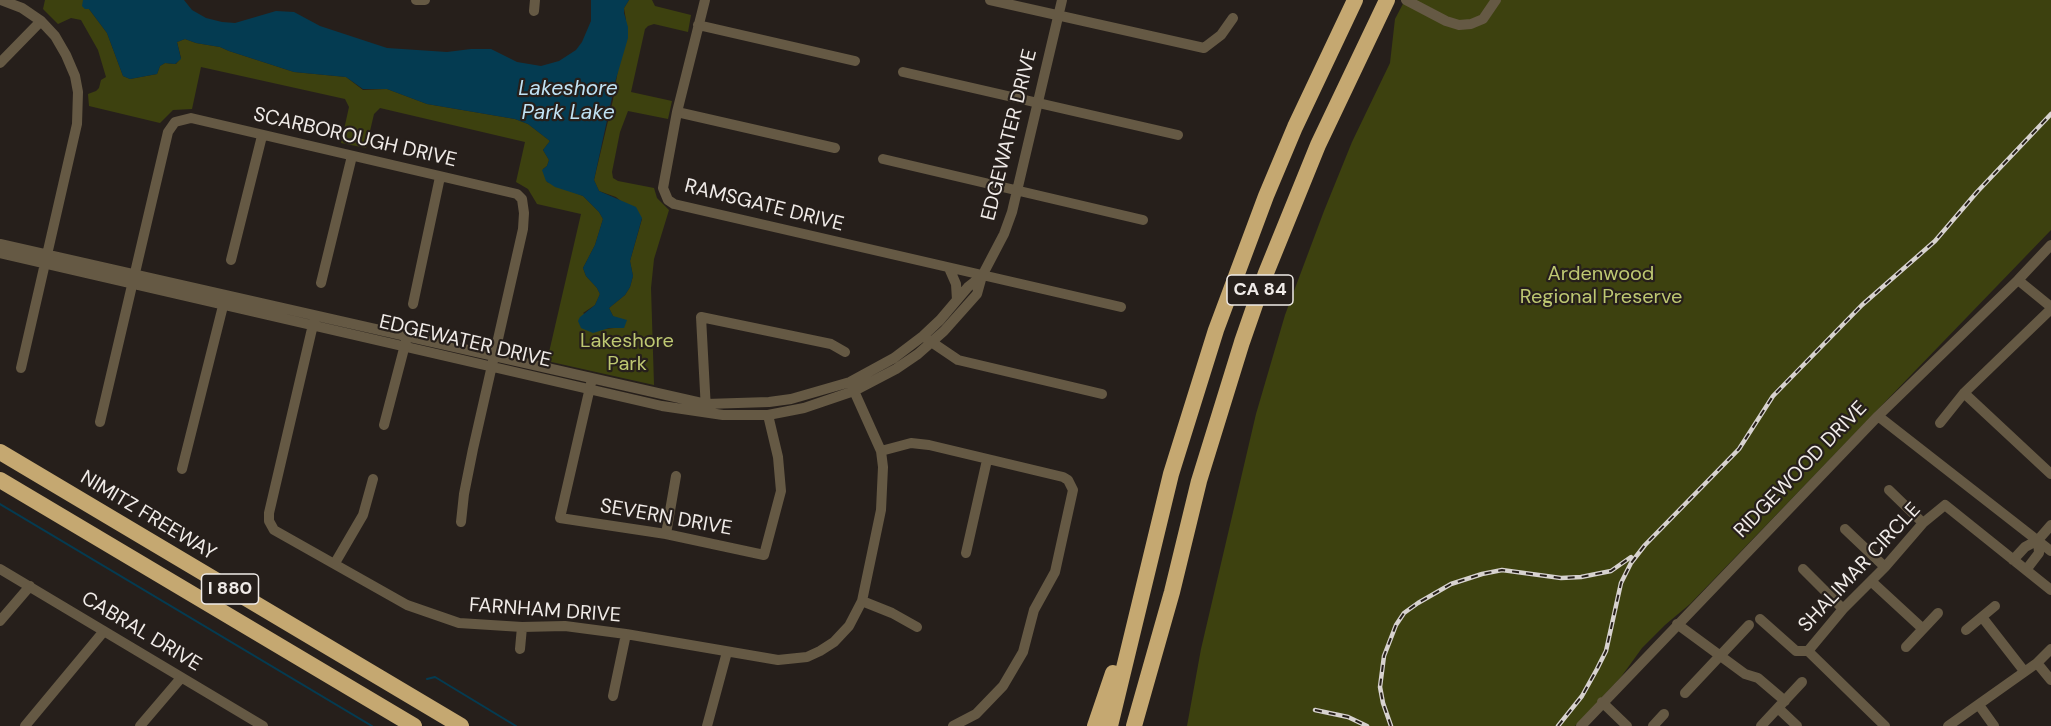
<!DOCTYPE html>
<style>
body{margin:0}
canvas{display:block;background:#261f1b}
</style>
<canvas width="2051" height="726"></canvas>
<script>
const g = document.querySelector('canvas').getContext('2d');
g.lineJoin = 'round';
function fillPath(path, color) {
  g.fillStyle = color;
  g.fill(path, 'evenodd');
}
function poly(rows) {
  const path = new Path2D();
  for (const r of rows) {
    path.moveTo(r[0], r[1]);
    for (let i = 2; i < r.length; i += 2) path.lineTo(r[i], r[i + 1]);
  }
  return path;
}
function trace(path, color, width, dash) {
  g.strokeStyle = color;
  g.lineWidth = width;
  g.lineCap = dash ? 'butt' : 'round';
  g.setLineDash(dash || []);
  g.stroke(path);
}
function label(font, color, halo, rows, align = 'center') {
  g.font = font + ' "DM Sans",sans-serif';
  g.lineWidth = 4.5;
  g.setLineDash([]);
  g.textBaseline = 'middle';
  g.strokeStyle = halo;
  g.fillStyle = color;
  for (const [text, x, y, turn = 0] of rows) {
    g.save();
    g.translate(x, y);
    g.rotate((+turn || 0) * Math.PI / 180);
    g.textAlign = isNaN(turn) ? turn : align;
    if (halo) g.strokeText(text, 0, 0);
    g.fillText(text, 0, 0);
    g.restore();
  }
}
fillPath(poly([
 [45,0,83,0,85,9,89,9,107,33,123,76,130,79,157,74,160,66,165,63,176,64,181,58,177,42,185,39,196,43,220,47,229,51,294,72,346,77,363,90,387,89,427,104,515,119,528,124,550,141,543,150,549,160,547,166,543,169,547,182,583,196,599,212,603,219,595,245,583,268,586,276,597,288,600,294,595,305,583,313,605,329,624,327,613,316,609,308,625,295,630,287,633,276,630,261,642,219,616,197,599,191,594,180,613,100,626,20,624,8,629,0,652,0,655,6,691,15,688,32,654,24,648,26,645,29,631,92,672,101,668,119,628,111,620,132,612,172,613,178,618,181,654,188,657,198,669,210,654,259,651,288,654,385,547,361,581,214,537,204,528,189,516,182,525,142,380,108,374,114,366,148,341,143,349,107,345,99,201,67,192,109,173,110,160,123,89,106,88,94,96,91,99,88,101,80,106,77,98,50,81,20,71,18,58,24,43,9],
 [1405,0,2051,0,2051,230,1690,604,1665,625,1642,648,1621,677,1575,726,1187,726,1201,649,1256,414,1285,315,1324,211,1352,142,1390,63,1395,19]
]), '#3d410f');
fillPath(poly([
 [83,0,184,0,192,10,206,18,222,22,235,23,276,11,294,12,320,26,387,48,447,52,471,49,491,49,517,62,541,66,559,61,576,50,582,42,591,21,591,0,629,0,624,8,624,13,628,27,628,38,616,79,594,180,599,191,636,207,642,218,630,261,633,276,630,287,625,295,609,308,613,316,627,320,624,328,609,328,593,333,581,328,578,321,580,317,595,305,600,294,597,288,586,276,583,268,595,245,603,219,599,212,583,196,555,187,546,181,542,170,547,166,549,160,543,150,550,141,528,124,515,119,427,104,387,89,363,89,346,77,294,72,229,51,220,47,196,43,185,39,177,42,181,59,175,64,165,63,160,66,157,74,130,79,123,76,107,33,89,9,85,9,82,6]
]), '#043b51');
trace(poly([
 [0,504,372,726],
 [427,679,435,677,516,726]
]), '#043b51', 2);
trace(poly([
 [1,0,22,8,41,21,55,36,66,55,75,76,78,92,77,124,21,368],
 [416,0,425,0],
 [705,0,677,112,663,188,668,200,674,204,1121,307],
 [990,0,1204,48,1221,35,1233,18],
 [1406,0,1446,21,1459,25,1471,24,1483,19,1496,0],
 [534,11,535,0],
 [698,25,855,61],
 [0,63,41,21],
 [903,72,1178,135],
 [677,112,835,148],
 [883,159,1143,220],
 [0,244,706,404,769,402,791,399,850,382,894,358,923,336,940,320,968,287,982,276],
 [0,253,662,406,723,415,768,415,804,408,854,391,896,369,918,354,944,331,977,294,982,276,1004,234,1012,212,1062,0],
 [231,260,262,136],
 [949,268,956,284,957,300],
 [2018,280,2051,307],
 [321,283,352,156],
 [413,304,440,177],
 [315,316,269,513,269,521,274,530,407,605,459,623,522,627,565,626,626,634,778,660,807,657,820,651,834,642,849,626,862,601,881,510,883,467,881,451,850,382],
 [927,339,958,360,1102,394],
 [591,383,560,518,666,534,764,555,781,491,778,457,768,415],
 [1964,393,2051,474],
 [706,410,701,317,831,344,845,352],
 [1878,416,2051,551],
 [100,422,168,132,175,122,191,118,517,194,522,199,524,213,523,229,473,449,464,494,461,522],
 [1940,423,1964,393,2051,309],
 [384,425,406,341],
 [881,451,911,443,929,445,1063,477,1068,480,1073,490,1055,572,1034,610,1023,652,1003,686,976,714,953,726],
 [182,469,225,298],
 [1889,490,1923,523],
 [1845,529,1885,567],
 [666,534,676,476],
 [966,553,987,460],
 [2013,560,2025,547,2038,540,2051,525],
 [335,563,363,515,373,479],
 [0,569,263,726],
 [1803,569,1843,609],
 [2026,570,2039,553,2038,540],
 [1872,582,1923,629],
 [862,601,892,613,917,627],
 [1982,617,2024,671],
 [1760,619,1796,651,1808,651],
 [0,621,30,586],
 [1677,624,1745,674,1758,678,1785,701],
 [1966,630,1995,606],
 [1906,647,1938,613],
 [520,649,522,627],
 [1808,651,1843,609,1885,567,1923,523,1945,505,2051,590],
 [1808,651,1885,726],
 [2037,663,2051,680],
 [1685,693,1749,625],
 [613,696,626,634],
 [1602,702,1627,726],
 [1979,705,1994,726],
 [1778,708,1797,726],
 [25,726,104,631],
 [140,726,181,678],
 [707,726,727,652],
 [1581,726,1878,416,2018,280,2051,245],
 [1653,726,1664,714],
 [1761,726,1802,682],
 [1948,726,2037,663,2051,649]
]), '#655944', 10);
trace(poly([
 [0,452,461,726],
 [0,480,414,726],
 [1095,726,1113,673],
 [1110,726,1171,474,1216,330,1266,196,1295,127,1355,0],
 [1134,726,1172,592,1199,481,1242,342,1266,273,1318,145,1387,0]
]), '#c5a871', 16);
const rail = poly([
 [1315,710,1348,717,1367,726],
 [1391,726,1383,703,1380,687,1384,656,1396,625,1404,613,1418,603,1451,584,1482,574,1502,570,1561,578,1581,577,1611,571,1631,557],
 [1558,726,1582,696,1597,669,1606,651,1621,583,1631,563,1645,545,1739,449,1773,396,1862,305,1935,241,1977,192,2051,114]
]);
trace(rail, '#d7d2cf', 4.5);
trace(rail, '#261f1b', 2, [7]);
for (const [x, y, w] of [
 [1260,290,66],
 [230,589,57]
]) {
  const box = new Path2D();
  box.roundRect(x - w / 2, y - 15, w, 30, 4.5);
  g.fillStyle = '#261f1b';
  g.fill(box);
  trace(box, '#f0ebe8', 1.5);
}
label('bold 18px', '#f0ebe8', null, [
 ["CA 84",1260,290],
 ["I 880",230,589]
]);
label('20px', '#f0ebe8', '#261f1b', [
 ["EDGEWATER DRIVE",1010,135,-76],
 ["SCARBOROUGH DRIVE",355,138,13],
 ["RAMSGATE DRIVE",764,206,14],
 ["EDGEWATER DRIVE",465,342,13],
 ["RIDGEWOOD DRIVE",1801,470,-46],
 ["NIMITZ FREEWAY",148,516,31],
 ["SEVERN DRIVE",666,518,10],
 ["SHALIMAR CIRCLE",1860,568,-47],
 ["FARNHAM DRIVE",545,611,4],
 ["CABRAL DRIVE",141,632,31]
]);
label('20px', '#bec872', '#261f1b', [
 ["Ardenwood",1601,275],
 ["Regional Preserve",1601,298],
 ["Lakeshore",627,342],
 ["Park",627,365]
]);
label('italic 21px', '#c0e2f4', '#261f1b', [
 ["Lakeshore",568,89],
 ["Park Lake",568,113]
]);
</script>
